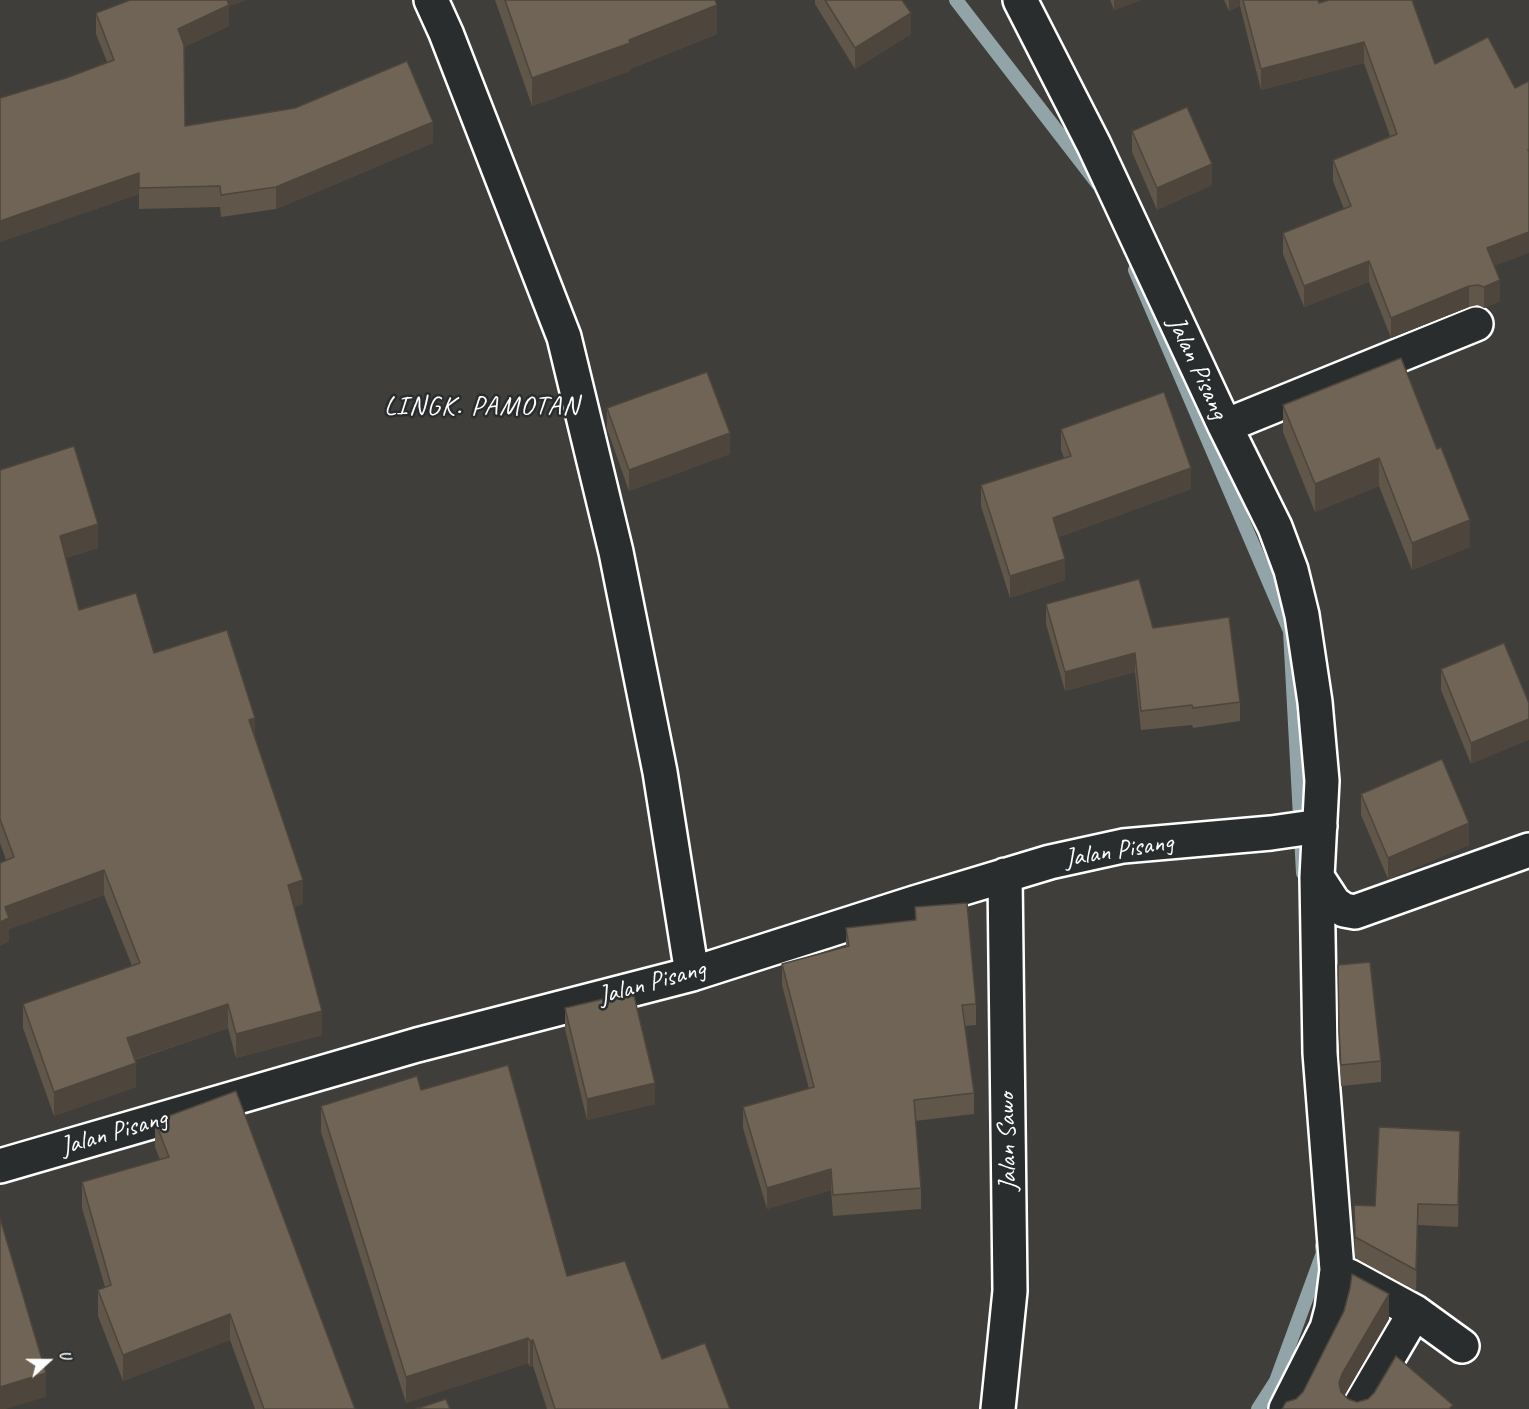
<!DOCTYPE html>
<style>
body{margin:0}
#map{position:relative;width:1529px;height:1409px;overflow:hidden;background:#3f3e3a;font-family:Caveat,sans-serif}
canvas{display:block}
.north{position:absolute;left:18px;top:1331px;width:60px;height:60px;-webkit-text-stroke:4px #2a2d2e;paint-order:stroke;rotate:69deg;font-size:16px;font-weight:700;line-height:24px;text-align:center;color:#fff}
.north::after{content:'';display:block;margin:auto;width:21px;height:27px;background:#fff;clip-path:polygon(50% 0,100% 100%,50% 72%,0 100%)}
</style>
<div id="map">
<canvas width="1529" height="1409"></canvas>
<div class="north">U</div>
</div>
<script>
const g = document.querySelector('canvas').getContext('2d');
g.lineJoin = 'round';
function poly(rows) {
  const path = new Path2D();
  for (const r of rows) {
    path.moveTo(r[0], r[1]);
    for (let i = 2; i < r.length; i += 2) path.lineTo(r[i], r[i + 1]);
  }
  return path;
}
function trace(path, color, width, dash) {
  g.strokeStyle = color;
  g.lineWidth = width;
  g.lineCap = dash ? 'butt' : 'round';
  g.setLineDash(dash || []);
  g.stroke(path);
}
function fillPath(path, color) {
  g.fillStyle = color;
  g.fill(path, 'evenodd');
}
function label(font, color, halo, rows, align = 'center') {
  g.font = font + ' Caveat,sans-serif';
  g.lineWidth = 5;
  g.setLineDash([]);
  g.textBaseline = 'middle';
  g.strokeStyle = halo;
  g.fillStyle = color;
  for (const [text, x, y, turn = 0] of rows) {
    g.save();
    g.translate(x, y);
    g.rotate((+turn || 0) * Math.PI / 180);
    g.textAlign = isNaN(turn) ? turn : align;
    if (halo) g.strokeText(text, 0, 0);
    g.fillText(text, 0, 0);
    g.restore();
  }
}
trace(poly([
 [956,0,1098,184],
 [1135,270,1290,631,1303,873],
 [1258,1409,1276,1381,1323,1253,1322,1246]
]), '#92a4a7', 14);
const minor = poly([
 [431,0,446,33,564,337,616,552,660,772,692,974],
 [1020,0,1094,145,1225,426,1275,527,1291,570,1302,615,1315,702,1322,781,1317,877,1320,1053,1337,1270,1332,1309,1327,1328,1286,1409],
 [1225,426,1476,324],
 [1317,877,1334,903,1344,910,1355,912,1529,850],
 [0,1166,417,1045,692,974,914,903,1050,862,1123,846,1271,833,1320,826],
 [1349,1276,1415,1312,1462,1346],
 [998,1409,1010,1291,1005,875],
 [1358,1409,1415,1312]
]);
trace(minor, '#fff', 38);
trace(minor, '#2a2d2e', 33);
fillPath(poly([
 [130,0,246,0,229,6,229,26,184,47,185,126,433,143,276,209,221,217,220,207,139,209,139,194,0,242,0,98,66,78,107,62,96,34,96,13],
 [495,0,715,0,717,34,630,69,630,71,532,106],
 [815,0,902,0,911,34,855,69,815,4],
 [1110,0,1141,0,1114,10],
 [1224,0,1318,0,1319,3,1412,0,1494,266,1500,301,1484,308,1478,305,1469,307,1391,338,1369,282,1304,307,1283,254,1283,233,1344,209,1333,181,1333,160,1390,136,1364,63,1261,90,1240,6,1229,11],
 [1132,131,1212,185,1157,210,1132,152],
 [1401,358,1470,547,1412,570,1379,486,1315,512,1283,432,1283,405],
 [607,408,730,454,629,491,607,429],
 [1061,429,1191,489,1059,537,1065,580,1010,598,981,506,981,485,1064,458,1061,450],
 [0,470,98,548,66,558,79,610,154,653,255,736,303,904,294,907,322,1035,236,1058,228,1028,135,1060,136,1087,54,1116,23,1028,23,1004,132,966,104,895,9,929,9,942,6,860,0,843],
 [1046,604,1153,628,1240,702,1240,721,1193,728,1192,725,1141,730,1135,672,1065,691,1046,624],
 [1504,643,1471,764,1441,690,1441,669],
 [1361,794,1469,845,1388,879,1361,815],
 [915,907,976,1004,976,1025,965,1026,974,1093,974,1114,915,1121,921,1188,921,1209,833,1216,831,1190,767,1209,743,1128,743,1107,809,1089,782,985,782,964,846,947,846,928,915,920],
 [1338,965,1381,1061,1381,1082,1341,1086,1339,1052],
 [565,1008,655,1104,587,1120,565,1029],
 [421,1090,567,1276,662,1359,730,1409,547,1409,533,1366,530,1367,528,1363,406,1403,321,1132,321,1106],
 [155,1121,355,1409,255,1409,230,1340,123,1381,98,1316,98,1290,105,1287,82,1208,82,1182,160,1160,155,1147],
 [1460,1153,1458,1227,1418,1225,1416,1291,1355,1258,1354,1205,1375,1206]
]), '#60564a');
fillPath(poly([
 [221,0,246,0,229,6,229,26,178,50,178,29],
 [1114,0,1141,0,1114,10],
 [1229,0,1240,0,1240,6,1229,11],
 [717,5,717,34,630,69,630,71,532,106,532,78],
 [911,13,911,34,855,69,855,48],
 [1364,42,1364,63,1261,90,1261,69],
 [433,122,433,143,276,209,276,187],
 [1212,164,1212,185,1157,210,1157,188],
 [139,173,139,194,0,242,0,221],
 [1529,232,1529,253,1487,269,1487,248],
 [1369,261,1369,282,1304,307,1304,286],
 [1500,280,1500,301,1484,308,1484,287],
 [1469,286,1469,307,1391,338,1391,318],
 [730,433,730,454,629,491,629,470],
 [1379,458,1379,486,1315,512,1315,484],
 [1191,468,1191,489,1053,539,1053,518],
 [1470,520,1470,547,1412,570,1412,543],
 [98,524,98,548,60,560,60,536],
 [1065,559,1065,580,1010,598,1010,576],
 [1135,653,1135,672,1065,691,1065,672],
 [255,718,255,742,249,720],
 [1529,719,1529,740,1471,764,1471,743],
 [1469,823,1469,845,1388,879,1388,858],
 [104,870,104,895,9,929,9,942,0,946,0,922,5,907],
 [303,880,303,904,288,909,288,885],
 [228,1004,228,1028,127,1062,127,1038],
 [322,1011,322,1035,236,1058,236,1034],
 [136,1063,136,1087,54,1116,54,1092],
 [655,1083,655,1104,587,1120,587,1099],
 [1460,1131,1460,1153,1458,1227,1458,1205],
 [831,1169,831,1190,767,1209,767,1188],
 [1418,1204,1418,1225,1416,1291,1416,1270],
 [1389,1294,1389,1319,1342,1400,1339,1383,1342,1374],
 [230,1314,230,1340,123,1381,123,1355],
 [528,1338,528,1363,406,1403,406,1377],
 [533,1340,533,1366,530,1367,530,1341],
 [46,1373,46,1397,6,1409,0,1409,0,1387]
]), '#4e463c');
const building = poly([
 [130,0,227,0,229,5,178,29,184,45,185,126,295,108,407,61,433,122,276,187,221,195,220,186,139,188,139,173,0,221,0,98,66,78,114,60,96,13,130,0],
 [505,0,715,0,717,5,629,40,630,43,532,78,505,0],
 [825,0,902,0,911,13,855,48,825,0],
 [1243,0,1318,0,1319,3,1329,0,1412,0,1435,64,1488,37,1515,88,1529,81,1529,149,1528,150,1529,152,1529,232,1487,248,1500,280,1484,287,1478,285,1469,286,1391,318,1369,261,1304,286,1283,233,1351,206,1333,160,1397,134,1364,42,1261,69,1243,0],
 [1187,107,1212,164,1157,188,1132,131,1187,107],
 [1401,358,1437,449,1441,447,1470,520,1412,543,1379,458,1315,484,1283,405,1401,358],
 [707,372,730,433,629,470,607,408,707,372],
 [1164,392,1191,468,1053,518,1065,559,1010,576,981,485,1071,456,1061,429,1164,392],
 [74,446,98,524,60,536,79,610,136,593,154,653,227,630,255,718,249,720,303,880,288,885,322,1011,236,1034,228,1004,127,1038,136,1063,54,1092,23,1004,140,963,104,870,5,907,9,918,0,922,0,863,14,857,0,819,0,470,74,446],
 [1139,579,1153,628,1229,617,1240,702,1193,708,1192,705,1141,711,1135,653,1065,672,1046,604,1139,579],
 [1504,643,1529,703,1529,719,1471,743,1441,669,1504,643],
 [1442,759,1469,823,1388,858,1361,794,1442,759],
 [967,903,976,1004,962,1005,974,1093,914,1100,921,1188,833,1195,831,1169,767,1188,743,1107,814,1087,782,964,849,946,846,928,916,920,915,907,967,903],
 [1370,962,1381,1061,1341,1065,1339,1031,1338,965,1370,962],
 [633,992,655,1083,587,1099,565,1008,633,992],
 [508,1065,567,1276,625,1261,662,1359,705,1343,730,1409,555,1409,533,1340,530,1341,528,1338,406,1377,321,1106,417,1076,421,1090,508,1065],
 [236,1091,355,1409,264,1409,230,1314,123,1355,98,1290,111,1285,82,1182,169,1157,155,1121,236,1091],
 [1379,1127,1460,1131,1458,1205,1418,1204,1416,1270,1355,1237,1354,1205,1375,1206,1379,1127],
 [0,1218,46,1373,0,1387,0,1218],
 [1352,1274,1389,1294,1342,1374,1339,1383,1341,1392,1348,1399,1357,1402,1368,1399,1374,1393,1396,1356,1453,1405,1449,1409,1282,1409,1286,1402,1296,1399,1303,1392,1344,1311,1350,1288,1352,1274],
 [446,1399,450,1409,416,1409,446,1399]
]);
fillPath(building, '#706456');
trace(building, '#4e463c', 1.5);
label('26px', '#fff', '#2a2d2e', [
 ["Jalan Pisang",1197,368,65],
 ["Jalan Pisang",1119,851,-9],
 ["Jalan Pisang",652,983,-15],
 ["Jalan Pisang",114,1133,-16],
 ["Jalan Sawo",1008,1142,-91]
]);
g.letterSpacing = '1.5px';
label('27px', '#fff', '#2a2d2e', [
 ["LINGK. PAMOTAN",482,407]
]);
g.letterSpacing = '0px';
</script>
